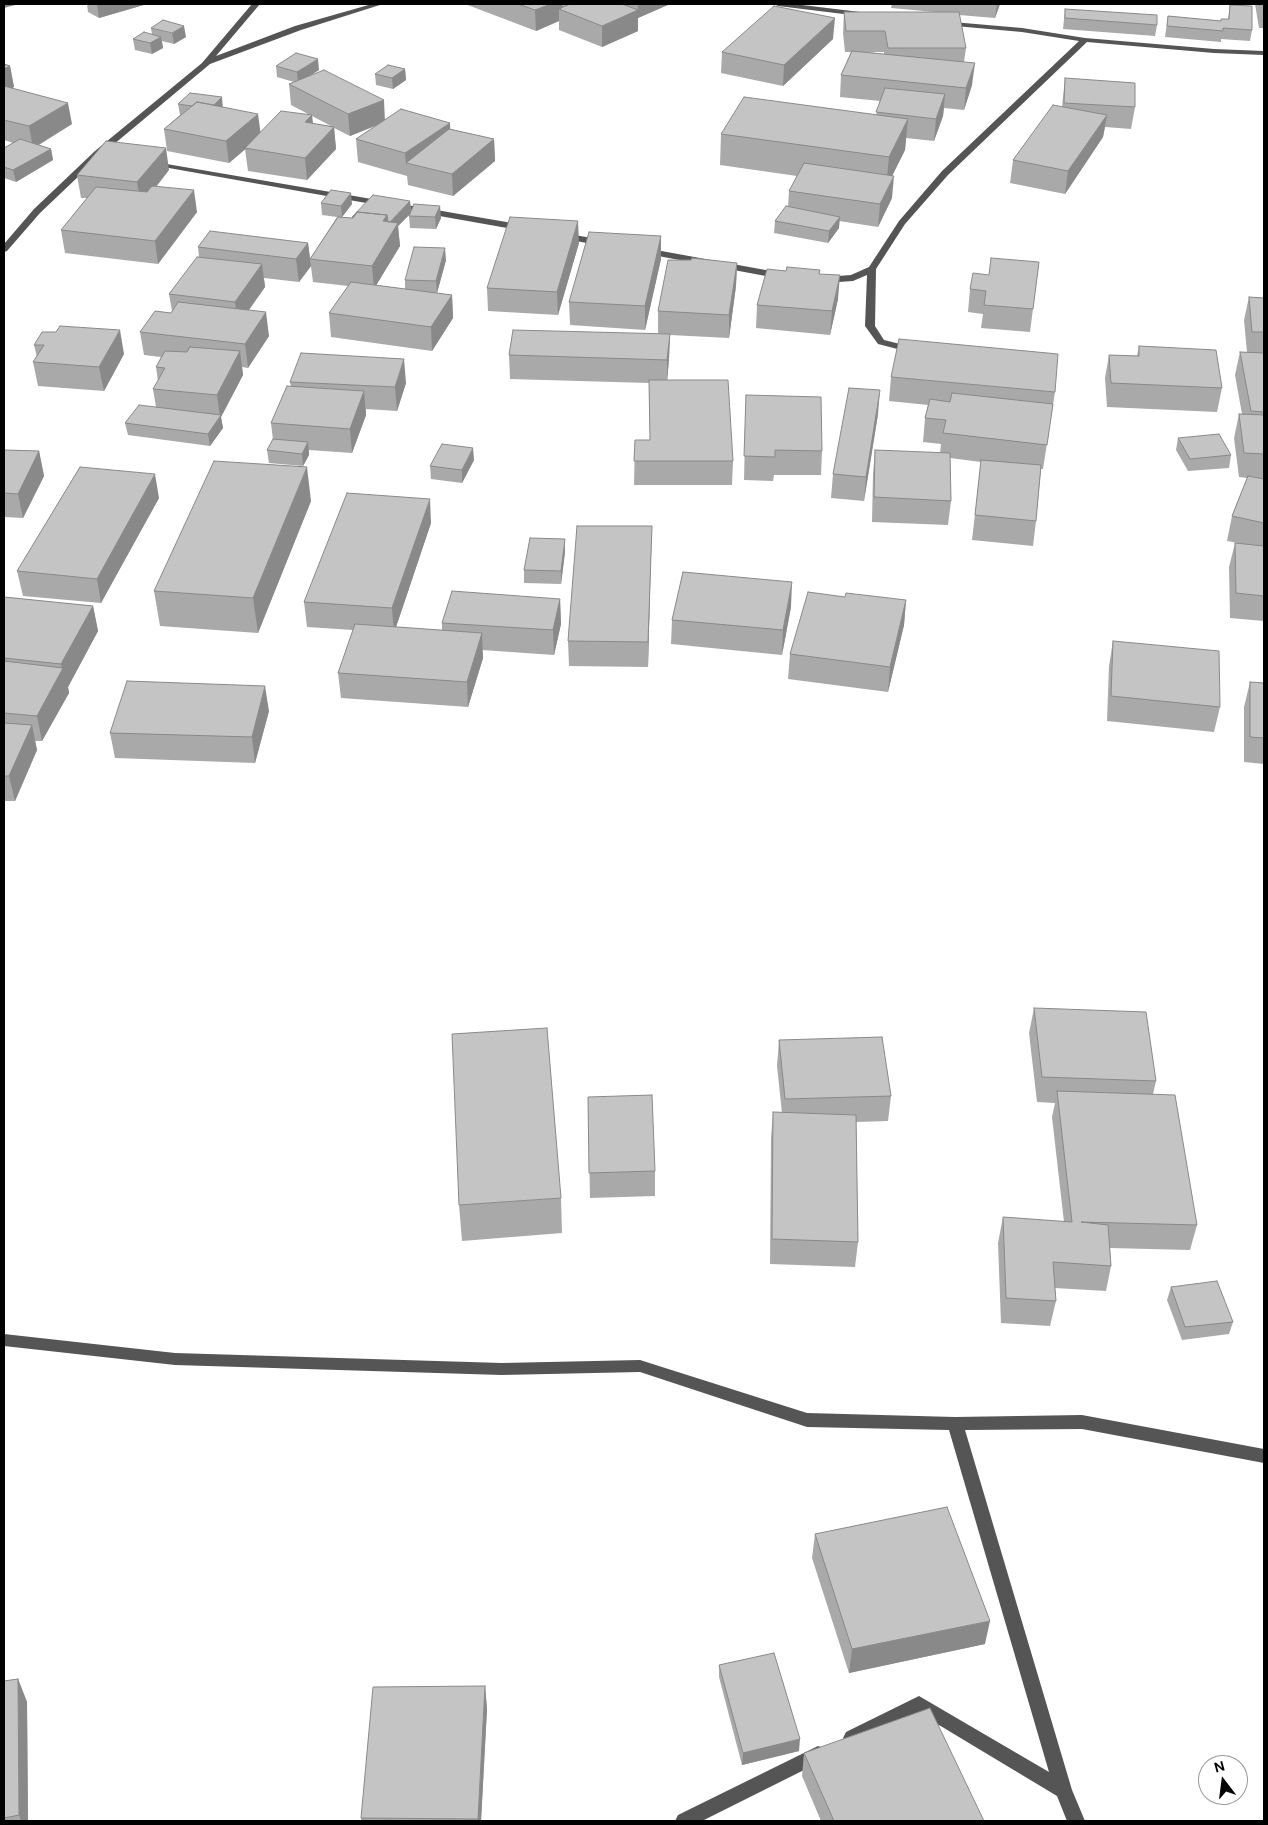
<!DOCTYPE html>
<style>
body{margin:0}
#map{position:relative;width:1268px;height:1825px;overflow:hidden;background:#fff;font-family:"DM Sans",sans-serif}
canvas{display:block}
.frame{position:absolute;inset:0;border:5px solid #000;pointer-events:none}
.north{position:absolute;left:1198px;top:1755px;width:50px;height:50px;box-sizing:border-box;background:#fff;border:1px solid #999;border-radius:50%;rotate:345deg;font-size:14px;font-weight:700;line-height:20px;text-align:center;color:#000}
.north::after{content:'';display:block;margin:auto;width:18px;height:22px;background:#000;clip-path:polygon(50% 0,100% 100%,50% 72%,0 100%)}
</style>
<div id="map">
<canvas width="1268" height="1825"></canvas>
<div class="frame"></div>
<div class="north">N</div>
</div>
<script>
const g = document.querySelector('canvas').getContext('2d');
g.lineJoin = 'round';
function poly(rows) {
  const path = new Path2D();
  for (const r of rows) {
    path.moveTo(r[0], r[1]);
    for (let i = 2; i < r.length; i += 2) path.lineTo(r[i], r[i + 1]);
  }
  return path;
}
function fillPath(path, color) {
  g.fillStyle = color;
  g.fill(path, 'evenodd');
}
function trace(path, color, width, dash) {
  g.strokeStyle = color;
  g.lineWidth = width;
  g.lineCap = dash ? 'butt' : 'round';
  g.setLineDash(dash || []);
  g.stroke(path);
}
fillPath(poly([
 [252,4,260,4,216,56,295,26,372,4,383,4,301,30,210,64,101,155,40,213,7,251,4,252,4,244,34,209,95,151,202,63,252,4],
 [774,4,794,4,860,12,864,14,860,16,778,6,774,4],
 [941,21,1022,28,1085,38,1214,49,1264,51,1264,55,1214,53,1087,42,948,175,905,224,876,269,875,326,884,340,916,348,918,350,913,353,878,344,865,326,867,275,853,281,824,283,820,280,824,277,851,275,869,267,899,221,942,171,1079,41,1022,32,944,25,940,23,941,21],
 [149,161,524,225,528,228,524,231,152,165,148,163,149,161],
 [563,233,603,240,607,243,603,246,560,238,560,234,563,233],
 [645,248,782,273,786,276,782,279,642,253,642,249,645,248],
 [4,1334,175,1353,502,1363,640,1360,807,1413,955,1417,1082,1415,1264,1449,1264,1463,1082,1429,965,1430,1072,1790,1085,1821,1067,1821,1057,1796,919,1713,852,1746,846,1744,843,1738,846,1732,919,1696,1049,1772,949,1430,807,1427,640,1372,502,1375,175,1365,4,1346,4,1334],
 [818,1746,824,1748,827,1754,824,1760,702,1821,675,1821,678,1815,818,1746]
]), '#555');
fillPath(poly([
 [87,4,147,4,99,18,88,12],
 [465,4,670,4,638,18,638,31,602,47,559,30,559,21,536,31],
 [892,4,1000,4,995,18,959,15,966,48,964,62,972,85,964,110,944,108,943,116,934,141,906,138,905,150,892,176,892,198,878,227,839,221,839,228,828,243,774,233,775,221,788,207,789,191,797,176,720,165,721,134,876,115,880,101,840,97,841,75,851,52,845,52,843,33,844,12,935,12,891,8],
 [868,52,884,52,884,54],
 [1255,4,1264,4,1264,28,1259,28],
 [1230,5,1252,30,1250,41,1221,39,1221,42,1165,37,1168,16,1221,21,1228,19],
 [1065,9,1157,25,1155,36,1063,29],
 [151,28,186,37,174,44,162,41,163,48,152,54,135,50,133,39,152,35],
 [833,39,783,86,721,73,722,52],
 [4,64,10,66,14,87,12,88,72,124,39,145,51,149,53,160,16,182,4,178,4,148,13,143,4,140],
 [276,66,319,70,309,76,385,119,450,123,450,129,494,139,495,161,453,196,408,185,407,176,358,162,356,139,377,125,350,136,334,128,336,149,307,180,248,171,245,149,229,163,167,151,164,129,180,115,178,104,223,107,261,132,310,115,291,105,289,84,294,82,277,77],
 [312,116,331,126,313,124],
 [405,69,406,80,393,89,376,85,375,74],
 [1065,78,1135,107,1131,129,1105,127,1103,137,1065,194,1010,183,1013,160,1062,107],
 [169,170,157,186,197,212,158,264,65,253,61,230,87,198,81,198,77,175],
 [410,201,411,211,441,218,436,229,410,228,409,215,398,226,400,246,376,285,405,289,405,280,446,260,437,293,452,295,453,318,432,351,331,337,329,313,348,286,313,282,310,259,337,217,322,215,321,203,352,204,342,217,352,218,352,217],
 [661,236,661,259,645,330,570,325,569,302],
 [308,243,311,266,299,282,264,278,265,287,249,310,269,336,248,368,242,367,243,375,221,417,223,428,210,446,128,435,125,423,156,407,153,389,158,381,156,367,161,357,144,355,140,332,171,313,172,311,169,294,199,257,198,247],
 [579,243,558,315,488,311,487,288],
 [1039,262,1030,332,981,328,983,314,968,312,970,289,989,275],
 [737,263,736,286,729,338,670,335,669,358,667,380,733,461,732,485,634,485,635,440,650,440,649,383,510,379,509,355,658,334,658,311],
 [820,274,838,299,830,335,756,328,757,305],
 [1249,297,1264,298,1264,479,1260,478,1264,479,1264,621,1230,618,1229,567,1235,543,1238,543,1227,541,1232,516,1247,478,1239,477,1234,438,1239,414,1242,414,1235,375,1240,352,1247,352,1244,320],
 [56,332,124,354,104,391,38,386,33,362,37,357,34,345],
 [1139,346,1222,388,1217,412,1107,407,1105,378,1109,355,1137,356],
 [891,377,1055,392,1043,469,1041,469,1036,521,1033,546,972,540,981,462,950,458,951,501,948,525,872,522,873,474,875,450,940,453,941,444,923,442,925,418,928,405,889,401],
 [290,382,406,383,397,411,366,409,366,415,352,453,309,450,309,455,303,466,269,463,267,450,273,440,271,423,291,386],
 [746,395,822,451,821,475,774,475,773,481,744,480],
 [878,414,864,501,831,498,833,474],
 [1178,438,1231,455,1229,468,1188,471,1176,450],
 [4,450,39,451,44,476,23,518,4,517],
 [474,460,462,483,431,479,430,466],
 [159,498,101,603,23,596,17,571],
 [311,501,258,633,160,626,154,591],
 [431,523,396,627,442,630,442,623,560,599,561,624,554,655,482,650,483,658,468,707,341,698,338,673,353,630,307,627,304,602],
 [651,551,648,667,569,666,568,641],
 [565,552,561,584,524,583,524,570],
 [4,597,93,606,98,631,68,687,69,693,42,741,35,741,37,750,15,801,4,801],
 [845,597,906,600,904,625,888,692,788,679,790,654],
 [791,607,782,655,671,644,672,620],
 [1113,641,1220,707,1214,732,1107,721,1109,666],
 [1250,682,1264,683,1264,764,1244,762,1244,707],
 [269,711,255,763,115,758,110,733],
 [1034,1008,1156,1081,1153,1094,1197,1225,1190,1250,1110,1248,1111,1266,1106,1291,1055,1288,1056,1301,1050,1326,1001,1323,998,1243,1003,1217,1064,1222,1052,1117,1055,1103,1037,1102,1029,1033],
 [779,1040,891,1096,888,1121,856,1122,858,1242,855,1267,770,1264,771,1138,773,1112,782,1113,777,1066],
 [588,1097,655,1171,655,1196,590,1198],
 [561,1198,562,1233,462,1241,459,1205],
 [1171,1287,1233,1322,1229,1334,1182,1340,1167,1300],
 [815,1534,985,1644,849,1673,812,1558],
 [719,1665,799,1751,742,1765,719,1677],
 [18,1679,27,1702,28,1821,4,1821,4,1681],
 [485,1686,487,1709,481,1821,361,1821,361,1818],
 [804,1753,984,1821,821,1821,802,1776]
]), '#a9a9a9');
fillPath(poly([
 [4,4,19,4,4,8],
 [97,4,147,4,99,18],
 [551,4,562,4,563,10,559,9,559,21,536,31,535,10],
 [638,4,670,4,638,18,638,31,602,47,602,26,638,10],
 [997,4,1000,4,995,18],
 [835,18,833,39,783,86,784,65],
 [184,26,186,37,174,44,172,33],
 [161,37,163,48,152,54,150,43],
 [318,59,319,70,298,83,297,72],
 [975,63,972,85,964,110,966,88],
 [10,66,14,87,4,93,4,69],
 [405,69,406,80,393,89,392,78],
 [945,94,943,116,934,141,936,119],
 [222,97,223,109,210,108],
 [384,100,385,122,350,136,348,114],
 [68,103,72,124,33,148,29,126],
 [258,114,261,136,229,163,226,141],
 [312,115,314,137,305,122],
 [1107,115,1103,137,1065,194,1068,171],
 [908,119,905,150,886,188,889,157],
 [450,123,451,145,406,163,407,176,405,153],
 [334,127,336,149,307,180,305,158],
 [494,139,495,161,453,196,452,174],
 [166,148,169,170,141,205,137,182],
 [51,149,53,160,16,182,13,170],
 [894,176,892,198,878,227,880,204],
 [194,190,197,212,158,264,155,241],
 [351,193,352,204,342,217,341,206],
 [410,201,411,213,398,226,400,246,374,289,372,266,389,224],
 [440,206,441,218,436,229,435,217],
 [387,215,389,238,383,221],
 [840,217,839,228,828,243,829,231],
 [578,221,579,243,558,315,557,292],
 [661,236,661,259,645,330,645,306],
 [308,243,311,266,299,282,296,259],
 [445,248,446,260,437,293,436,281],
 [737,263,736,286,729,338,729,315],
 [262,264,265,287,238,325,235,302],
 [840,275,838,299,830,335,832,311],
 [452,295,453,318,432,351,431,327],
 [266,312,269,336,248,368,245,344],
 [120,330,124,354,104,391,99,367],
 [670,334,669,358,667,384,667,360],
 [240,351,243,375,221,417,223,428,210,446,208,434,220,417,217,395],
 [404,359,406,383,397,411,395,387],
 [880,390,878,414,864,501,866,477],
 [364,391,366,415,352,453,350,429],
 [308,442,309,455,303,466,302,454],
 [473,448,474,460,462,483,462,470],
 [39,451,44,476,23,518,18,494],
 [307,467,311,501,258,633,253,598],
 [155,474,159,498,101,603,97,579],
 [430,499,431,523,394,633,392,608],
 [652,526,651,551,648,667,648,642],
 [565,539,565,552,561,584,561,571],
 [792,582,791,607,782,655,783,630],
 [560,599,561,624,554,655,553,630],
 [906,600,904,625,888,692,890,667],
 [93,606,98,631,68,687,69,693,42,741,37,716,62,670,61,664],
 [482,633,483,658,468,707,467,682],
 [265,686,269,711,255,763,252,737],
 [32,725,37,750,15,801,9,776],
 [990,1621,985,1644,849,1673,852,1649],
 [18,1679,27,1702,28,1821,21,1821,19,1815],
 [485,1686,487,1709,481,1821,478,1821],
 [800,1739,799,1751,742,1765,743,1753]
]), '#898989');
const building = poly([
 [518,4,551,4,535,10,518,4],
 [570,4,622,4,638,10,602,26,559,9,570,4],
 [1230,5,1252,6,1252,30,1223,28,1223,31,1167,26,1168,16,1221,21,1221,19,1229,19,1230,5],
 [774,6,835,18,784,65,722,52,774,6],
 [1065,9,1157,15,1157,25,1065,18,1065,9],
 [844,12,959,12,966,48,888,48,885,31,846,31,844,12],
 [163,20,184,26,172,33,151,28,163,20],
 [144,32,161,37,150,43,133,39,144,32],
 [852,51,975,63,966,88,841,75,852,51],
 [296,53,318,59,297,72,276,66,296,53],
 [4,64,10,66,4,69,4,64],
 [388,65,405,69,392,78,375,74,388,65],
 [324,70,384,100,348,114,289,84,324,70],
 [1065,78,1135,83,1135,107,1064,103,1065,78],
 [4,86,68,103,29,126,4,120,4,86],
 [885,88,945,94,936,119,876,112,885,88],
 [190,93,222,97,214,105,197,102,192,106,178,104,190,93],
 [744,97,908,119,889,157,721,134,744,97],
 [197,102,258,114,226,141,164,129,197,102],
 [1053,105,1107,115,1068,171,1013,160,1053,105],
 [401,109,450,123,405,153,356,139,401,109],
 [281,111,312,115,305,122,334,127,305,158,245,148,281,111],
 [449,129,494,139,452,174,406,163,449,129],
 [20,139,51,149,13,170,4,167,4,148,20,139],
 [106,141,166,148,137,182,77,175,106,141],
 [804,163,894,176,880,204,789,191,804,163],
 [152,186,194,190,155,241,61,230,96,187,147,192,152,186],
 [331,190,351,193,341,206,321,203,331,190],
 [373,195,410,201,390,222,388,222,387,215,357,212,354,217,352,217,373,195],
 [414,204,440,206,435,217,409,216,414,204],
 [786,206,840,217,829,231,775,221,786,206],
 [357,212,387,215,383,221,398,223,372,266,310,259,338,217,353,218,357,212],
 [510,217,578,221,557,292,487,288,510,217],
 [210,231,308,243,296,259,198,247,210,231],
 [589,232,661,236,645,306,569,302,589,232],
 [414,247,445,248,436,281,405,280,414,247],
 [197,257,262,264,235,302,169,294,197,257],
 [692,258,737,263,729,315,658,311,668,260,691,260,692,258],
 [991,258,1039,262,1033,309,984,305,986,291,970,289,973,273,989,275,991,258],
 [787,267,820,270,819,274,840,275,832,311,757,305,767,269,786,271,787,267],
 [351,282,452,295,431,327,329,313,351,282],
 [1249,297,1264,298,1264,332,1252,332,1249,297],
 [178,302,266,312,245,344,140,332,155,311,171,313,178,302],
 [60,326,120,330,99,367,33,362,44,345,34,345,42,332,56,332,60,326],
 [513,330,670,334,667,360,509,355,513,330],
 [899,339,1058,354,1055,392,891,377,899,339],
 [1139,346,1216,350,1222,388,1111,383,1109,355,1139,356,1139,346],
 [190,347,240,351,217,395,153,389,165,368,156,367,165,351,187,352,190,347],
 [1240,352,1264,353,1264,412,1251,411,1240,352],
 [301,353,404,359,395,387,290,382,301,353],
 [649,380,728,380,733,461,634,461,635,440,650,440,649,380],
 [287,386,364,391,350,429,271,423,287,386],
 [849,388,880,390,866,477,833,474,849,388],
 [952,393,1053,404,1047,445,943,433,946,420,925,418,930,399,950,402,952,393],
 [746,395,821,397,822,451,775,450,775,457,744,456,746,395],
 [139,405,221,415,208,434,125,423,139,405],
 [1239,414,1264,415,1264,454,1244,453,1239,414],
 [1219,434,1231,455,1190,459,1178,438,1219,434],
 [273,439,308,442,302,454,267,450,273,439],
 [442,444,473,448,462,470,430,466,442,444],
 [4,450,39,451,18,494,4,493,4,450],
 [875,450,950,453,951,501,874,497,875,450],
 [981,460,1041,465,1036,521,975,515,981,460],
 [214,461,307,467,253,598,154,591,214,461],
 [80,467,155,474,97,579,17,571,80,467],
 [1248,476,1264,479,1264,523,1232,516,1248,476],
 [347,493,430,499,392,608,304,602,347,493],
 [577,526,652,526,648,642,568,641,577,526],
 [530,538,565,539,561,571,524,570,530,538],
 [1235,543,1264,546,1264,596,1236,593,1235,543],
 [683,572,792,582,783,630,672,620,683,572],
 [452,591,560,599,553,630,442,623,452,591],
 [808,592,845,597,846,593,906,600,890,667,790,654,808,592],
 [4,597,93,606,61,664,4,658,4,597],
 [355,624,482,633,467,682,338,673,355,624],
 [1113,641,1219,651,1220,707,1111,696,1113,641],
 [4,661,63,668,37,716,4,713,4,661],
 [127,681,265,686,252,737,110,733,127,681],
 [1250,682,1264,683,1264,738,1250,737,1250,682],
 [4,723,32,725,9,776,4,776,4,723],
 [1034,1008,1146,1012,1156,1081,1042,1077,1034,1008],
 [547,1028,561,1198,459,1205,452,1034,547,1028],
 [882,1037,891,1096,785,1099,779,1040,882,1037],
 [1057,1091,1175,1095,1197,1225,1081,1222,1108,1225,1111,1266,1053,1262,1056,1301,1006,1298,1003,1217,1072,1222,1057,1091],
 [652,1095,655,1171,589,1173,588,1097,652,1095],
 [773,1112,856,1115,858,1242,772,1239,773,1112],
 [1217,1281,1233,1322,1185,1327,1171,1287,1217,1281],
 [947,1507,990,1621,852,1649,815,1534,947,1507],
 [774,1653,800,1739,743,1753,719,1665,774,1653],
 [18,1679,19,1815,4,1818,4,1681,18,1679],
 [485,1686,478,1819,361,1818,373,1687,485,1686],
 [930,1708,984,1821,834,1821,804,1753,930,1708]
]);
fillPath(building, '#c4c4c4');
trace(building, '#898989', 1);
</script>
